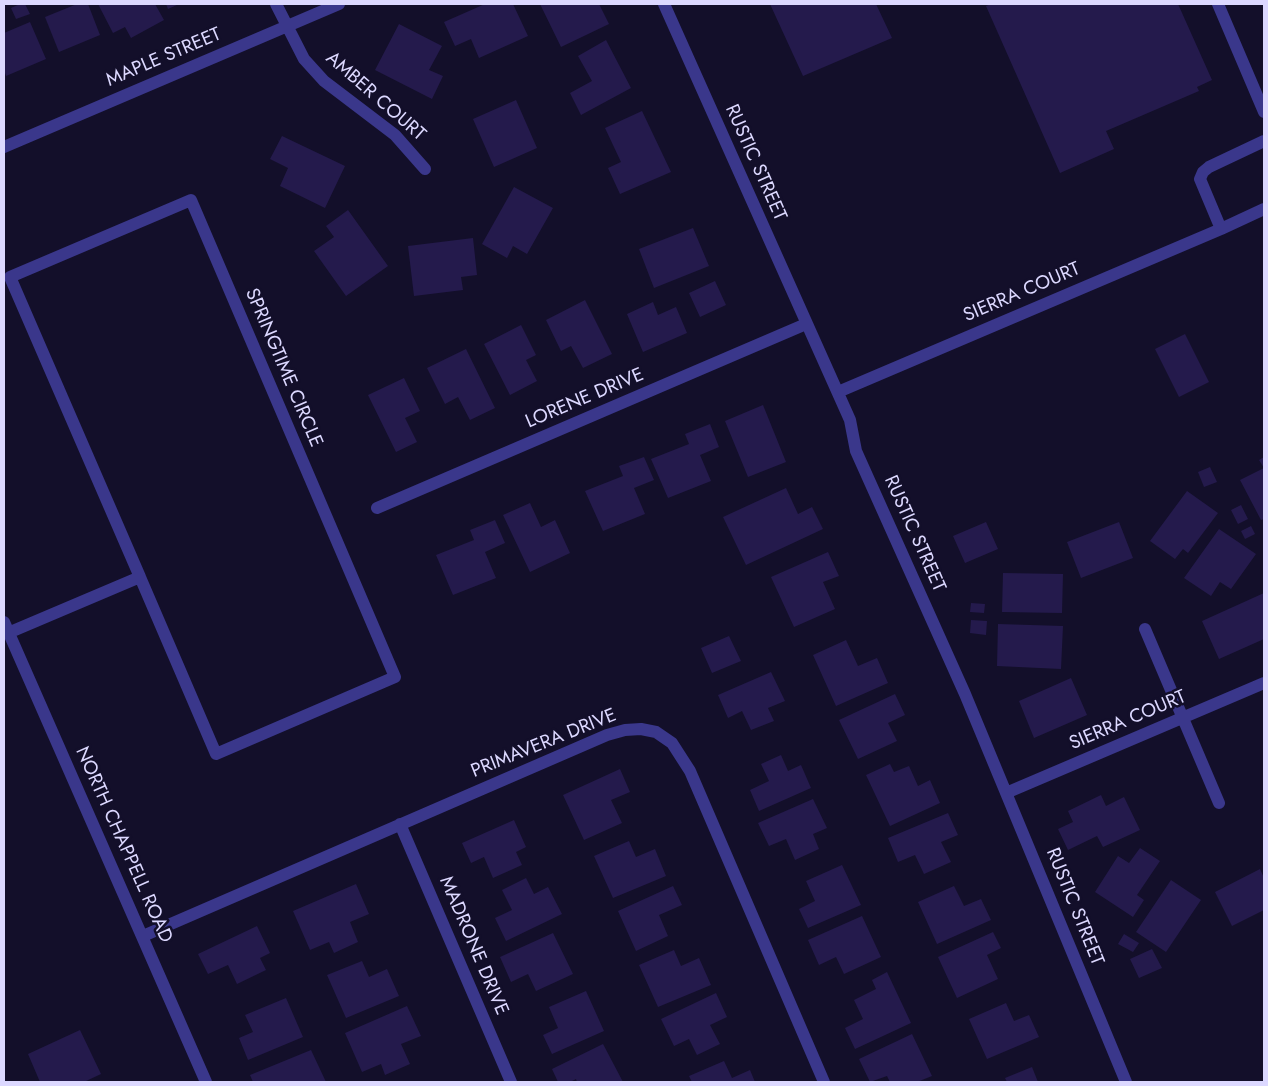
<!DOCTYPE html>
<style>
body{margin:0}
#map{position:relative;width:1268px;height:1086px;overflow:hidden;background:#130f2a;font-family:Jost,sans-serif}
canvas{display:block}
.frame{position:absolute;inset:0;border:5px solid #dcd8ff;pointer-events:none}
</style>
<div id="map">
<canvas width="1268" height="1086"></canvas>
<div class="frame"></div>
</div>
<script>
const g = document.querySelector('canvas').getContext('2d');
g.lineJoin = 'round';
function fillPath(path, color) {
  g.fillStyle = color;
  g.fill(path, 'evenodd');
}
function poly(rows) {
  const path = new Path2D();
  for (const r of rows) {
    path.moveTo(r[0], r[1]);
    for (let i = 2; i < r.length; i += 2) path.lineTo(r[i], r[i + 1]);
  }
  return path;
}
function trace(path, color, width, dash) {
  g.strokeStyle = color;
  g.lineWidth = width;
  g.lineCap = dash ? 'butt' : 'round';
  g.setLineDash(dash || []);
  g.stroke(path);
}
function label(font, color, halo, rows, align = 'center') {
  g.font = font + ' Jost,sans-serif';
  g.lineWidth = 5;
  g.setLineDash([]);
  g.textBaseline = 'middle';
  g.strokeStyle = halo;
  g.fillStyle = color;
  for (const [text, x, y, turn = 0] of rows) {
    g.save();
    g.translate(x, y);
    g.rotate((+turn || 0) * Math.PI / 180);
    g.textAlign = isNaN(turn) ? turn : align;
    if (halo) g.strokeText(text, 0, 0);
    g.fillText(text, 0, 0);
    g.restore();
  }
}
fillPath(poly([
 [20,4,25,4,30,14,16,19,11,8],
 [77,4,88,4,100,35,59,52,45,17],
 [98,4,155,4,164,20,131,38,125,27,113,33],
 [166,4,179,4,168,9],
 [485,4,513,4,528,36,479,58,471,39,455,46,444,22],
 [540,4,599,4,609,24,561,47],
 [770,4,876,4,892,38,803,76],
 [991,4,1178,4,1212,80,1197,87,1199,91,1106,131,1114,149,1060,173,986,6],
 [30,22,46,59,6,76,4,70,4,33],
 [399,24,442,46,429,70,443,76,432,99,375,70],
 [606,40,631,88,581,115,570,93,592,81,578,56],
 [516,100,537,148,494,167,473,119],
 [642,111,671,172,620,194,608,168,621,162,605,128],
 [282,136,345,166,325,208,280,186,288,168,270,159],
 [514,187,553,208,527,254,513,246,507,258,482,244],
 [348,210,388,266,346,296,314,251,334,237,326,226],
 [693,228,709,266,654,288,639,249],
 [473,238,477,275,461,277,463,290,414,296,408,246],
 [715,281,726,305,700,317,689,293],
 [585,300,612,354,583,368,571,346,561,351,546,320],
 [653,302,658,315,676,307,687,333,643,352,627,314],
 [521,325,536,355,526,360,537,381,510,395,484,344],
 [1185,334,1209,382,1179,397,1155,349],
 [466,349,495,408,470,420,458,397,445,404,427,368],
 [404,378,420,411,405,418,417,442,396,452,368,395],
 [763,405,786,462,748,477,725,421],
 [710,424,719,447,700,455,711,481,668,498,651,459,689,444,685,434],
 [644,457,654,480,634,488,645,514,603,531,585,491,623,476,619,466],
 [1264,457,1264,519,1261,520,1240,480,1264,468,1259,460],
 [1210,467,1217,482,1204,487,1198,472],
 [786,488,798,514,812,507,823,529,746,565,723,517],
 [1187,491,1218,513,1188,553,1183,549,1175,559,1150,541],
 [530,503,541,527,555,520,570,553,530,572,503,515],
 [1241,505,1248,519,1238,524,1231,510],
 [495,520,505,543,485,552,496,578,453,595,436,555,474,540,470,530],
 [986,522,998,549,965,563,953,536],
 [1119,522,1133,558,1081,578,1067,542],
 [1251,526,1255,534,1245,539,1241,531],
 [1219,529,1256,554,1231,589,1220,582,1211,596,1184,578],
 [828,552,839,576,823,582,835,609,794,627,771,577],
 [1003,573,1063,574,1062,613,1002,612],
 [1264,593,1264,639,1219,659,1202,621],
 [971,603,985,604,984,613,970,612],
 [971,620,987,621,986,635,970,633],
 [998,624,1063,626,1061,669,997,666],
 [729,636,741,661,712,673,701,648],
 [846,640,858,666,877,658,888,683,836,706,813,655],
 [771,672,785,701,768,708,774,721,751,730,742,711,728,718,718,695],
 [1071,678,1087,715,1034,738,1019,701],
 [895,694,905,715,888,723,897,741,858,759,839,720],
 [781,755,788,771,801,765,811,788,759,811,750,790,769,781,761,764],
 [890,764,894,772,909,766,918,786,930,780,940,803,890,826,866,775],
 [620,769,630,792,611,800,622,823,584,840,563,795],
 [1101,795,1106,806,1124,797,1140,830,1103,847,1097,836,1068,850,1058,829,1073,822,1068,811],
 [813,799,827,828,813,834,819,849,795,860,786,839,769,846,758,823],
 [948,813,958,835,941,842,951,862,924,874,915,855,898,862,888,838],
 [514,820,526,847,516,852,522,865,493,878,484,857,471,863,462,843],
 [629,841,636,857,655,849,666,876,613,898,594,856],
 [1140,848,1160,861,1137,895,1144,900,1133,917,1095,892,1118,856,1129,863],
 [842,865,861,905,808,928,799,909,815,901,806,881],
 [1260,869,1264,878,1264,910,1232,926,1215,892],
 [526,878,534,894,548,887,562,914,506,941,495,918,512,910,502,890],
 [1171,880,1201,900,1166,952,1136,932],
 [356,884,369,914,350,922,358,942,334,953,329,942,310,950,293,911],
 [673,886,682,905,659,915,668,936,636,951,618,911],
 [954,886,964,906,981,899,991,920,937,944,918,902],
 [862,916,881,957,844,974,836,957,819,965,808,940],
 [257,926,270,953,260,958,266,970,237,984,228,965,208,974,198,954],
 [993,932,1001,948,987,955,998,979,957,998,938,957],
 [553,933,573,974,536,991,528,974,511,982,500,957],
 [1124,934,1139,943,1133,952,1118,944],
 [1152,949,1162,968,1139,978,1130,959],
 [674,950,681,966,699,958,711,985,658,1007,639,965],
 [362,961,369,977,387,969,399,996,346,1018,327,975],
 [887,972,911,1023,855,1049,845,1028,863,1019,854,1000,876,989,872,980],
 [586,991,604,1031,552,1054,543,1035,558,1028,549,1007],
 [716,993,727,1017,710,1025,720,1044,697,1055,689,1039,674,1046,661,1019],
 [286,998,303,1037,248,1060,239,1038,253,1032,245,1015],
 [1006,1003,1014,1021,1029,1015,1039,1037,987,1059,969,1019],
 [407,1006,421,1036,401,1044,410,1064,385,1075,381,1064,362,1072,345,1033],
 [80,1030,101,1074,84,1082,40,1082,28,1054],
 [912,1034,932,1076,917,1082,890,1082,887,1076,870,1082,859,1059],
 [603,1044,623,1082,577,1082,576,1079,570,1082,558,1082,552,1069],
 [311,1050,326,1082,253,1082,250,1075],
 [724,1061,732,1078,750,1070,755,1082,692,1082,689,1076],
 [1032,1067,1038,1082,1007,1082,1005,1078]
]), '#241a4c');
trace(poly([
 [276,4,304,59,324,81,395,135,425,169],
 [664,4,850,420,856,451,965,694,1126,1082],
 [1218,4,1264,112],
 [1264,141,1209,167,1203,172,1200,179,1221,229,1264,209],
 [4,147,339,4],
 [838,392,1221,229],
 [377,508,806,324],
 [4,622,206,1082],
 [1145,629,1219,803],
 [8,633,140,577,216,754,395,677,191,200,10,277,140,577],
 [1006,793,1264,683],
 [400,824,511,1082],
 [143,936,607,735,625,730,641,729,656,732,672,743,690,771,824,1082]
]), '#3a378b', 12);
label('19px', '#dcd8ff', '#130f2a', [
 ["MAPLE STREET",164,58,-23],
 ["AMBER COURT",375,97,41],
 ["RUSTIC STREET",755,163,66],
 ["SIERRA COURT",1022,293,-23],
 ["SPRINGTIME CIRCLE",283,368,67],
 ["LORENE DRIVE",585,399,-23],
 ["RUSTIC STREET",914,534,66],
 ["SIERRA COURT",1128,721,-23],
 ["PRIMAVERA DRIVE",544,744,-22],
 ["NORTH CHAPPELL ROAD",123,845,66],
 ["RUSTIC STREET",1074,907,68],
 ["MADRONE DRIVE",473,946,67]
]);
</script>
